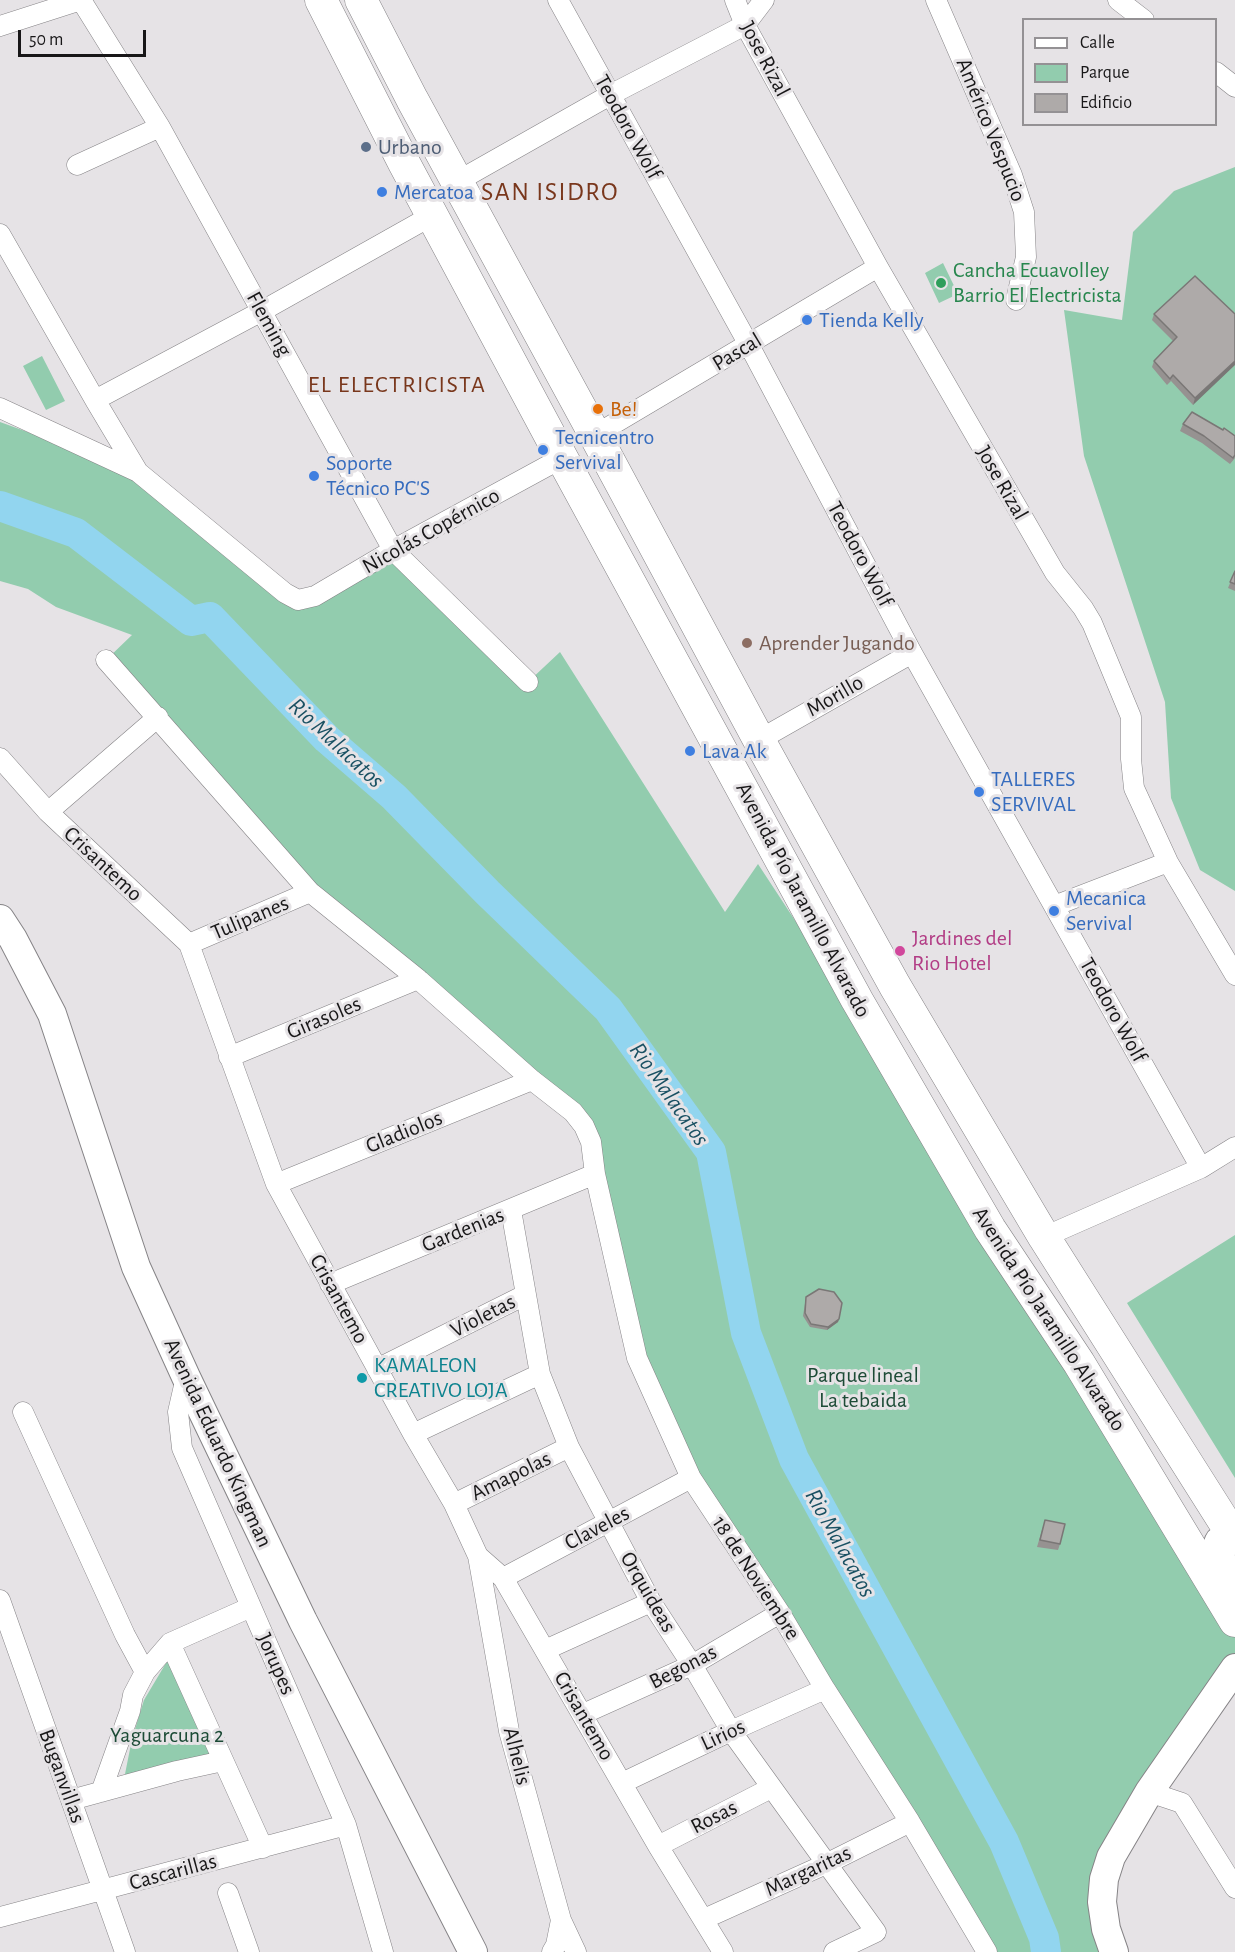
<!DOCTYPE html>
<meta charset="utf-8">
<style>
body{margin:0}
#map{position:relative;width:1235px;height:1952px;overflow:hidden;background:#e6e3e6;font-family:"Alegreya Sans",sans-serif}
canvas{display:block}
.legend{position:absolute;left:1022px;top:18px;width:195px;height:108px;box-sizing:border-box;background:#e6e3e6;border:2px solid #949194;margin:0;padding:8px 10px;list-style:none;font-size:18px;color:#181718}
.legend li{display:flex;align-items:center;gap:12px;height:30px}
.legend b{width:30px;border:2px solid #949194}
.scale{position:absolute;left:18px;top:30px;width:128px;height:27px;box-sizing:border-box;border:3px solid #181718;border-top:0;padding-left:8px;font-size:18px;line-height:21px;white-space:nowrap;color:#181718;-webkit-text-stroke:4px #e6e3e6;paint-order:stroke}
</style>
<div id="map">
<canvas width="1235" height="1952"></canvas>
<ul class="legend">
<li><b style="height:8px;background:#fff"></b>Calle</li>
<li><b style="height:16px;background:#92ccae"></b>Parque</li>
<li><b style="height:16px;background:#aeaaa9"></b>Edificio</li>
</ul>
<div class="scale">50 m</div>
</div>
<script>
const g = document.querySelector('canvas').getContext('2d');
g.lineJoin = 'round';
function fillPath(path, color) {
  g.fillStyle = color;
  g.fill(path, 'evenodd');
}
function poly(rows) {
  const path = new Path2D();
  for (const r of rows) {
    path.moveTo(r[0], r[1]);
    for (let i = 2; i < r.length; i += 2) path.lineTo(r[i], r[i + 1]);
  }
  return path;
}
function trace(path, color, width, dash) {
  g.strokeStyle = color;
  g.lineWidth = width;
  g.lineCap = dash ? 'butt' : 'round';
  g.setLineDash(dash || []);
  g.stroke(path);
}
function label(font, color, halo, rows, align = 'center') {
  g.font = font + ' "Alegreya Sans",sans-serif';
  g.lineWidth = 6;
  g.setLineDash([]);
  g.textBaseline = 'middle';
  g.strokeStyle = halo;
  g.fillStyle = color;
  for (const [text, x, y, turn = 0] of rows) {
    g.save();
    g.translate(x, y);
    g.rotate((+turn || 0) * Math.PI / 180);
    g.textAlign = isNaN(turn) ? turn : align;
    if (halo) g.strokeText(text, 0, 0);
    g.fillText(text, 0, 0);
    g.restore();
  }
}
fillPath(poly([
 [1235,167,1235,891,1200,870,1171,798,1165,702,1084,456,1064,310,1122,320,1133,232,1174,191],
 [943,263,958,294,939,303,925,273],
 [42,356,65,401,46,410,23,366],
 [0,422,138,472,298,600,393,550,528,682,560,652,725,912,758,864,935,1134,1235,1621,1235,1668,1111,1857,1114,1952,987,1952,691,1478,637,1358,584,1126,310,892,106,660,132,635,56,607,28,589,0,581],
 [1235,1235,1235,1478,1127,1303],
 [169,1658,211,1753,209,1756,124,1779,132,1739,144,1700]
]), '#92ccae');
trace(poly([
 [0,506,76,533,191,621,210,617,327,739,394,797,488,893,608,1009,711,1152,746,1333,794,1459,1004,1842,1044,1938,1046,1952]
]), '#92d5ef', 30);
const minor = poly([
 [81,0,160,127,393,550,528,682],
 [558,0,749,345,912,653,1201,1168],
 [735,0,745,25,878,267,1055,573,1083,608,1092,623,1131,717,1131,759,1134,788,1168,862,1235,975],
 [936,0,1012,175,1024,212,1026,257,1016,300],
 [1118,0,1144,20],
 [0,26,81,0],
 [1216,72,1235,87],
 [77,165,160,127],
 [458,181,610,95,745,25,764,0],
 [0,234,95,400],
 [0,408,138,472,285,593,298,600,315,596,393,550,562,458],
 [595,435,878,267],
 [138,472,95,400,262,311,433,215],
 [106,660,310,892,418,979,532,1080,573,1112,584,1126,591,1142,595,1174,637,1358,691,1478,780,1613,825,1689,910,1822,987,1952],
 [759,740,912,653],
 [0,758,48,812,189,944,276,1184,413,1434,454,1504,478,1556,503,1578,658,1846,723,1952],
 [48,812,158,717],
 [1054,906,1168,862],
 [189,944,310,892],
 [229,1057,418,979],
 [276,1184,532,1080],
 [511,1210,540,1374,569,1447,651,1602,692,1665,731,1731,876,1932,834,1952],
 [1044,1237,1201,1168,1235,1147],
 [330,1284,595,1174],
 [377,1369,525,1295],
 [186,1377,178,1412,182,1448,346,1825,383,1952],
 [23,1412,125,1635,145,1672],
 [413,1434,540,1374],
 [454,1504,569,1447],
 [478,1556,509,1731,561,1920,556,1945,552,1952],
 [503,1578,691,1478],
 [0,1600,125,1952],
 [170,1643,263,1848],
 [545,1650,651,1602],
 [583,1714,692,1665,780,1613],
 [622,1783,731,1731,825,1689],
 [101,1792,130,1711,133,1695,145,1672,170,1643,251,1607],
 [1149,1792,1182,1803,1235,1888],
 [71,1800,177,1771,223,1761],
 [658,1846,771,1788],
 [228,1893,249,1952],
 [0,1917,346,1825],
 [704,1919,826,1864,910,1822],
 [561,1920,576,1952]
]);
const secondary = poly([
 [0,919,13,939,52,1014,136,1267,186,1377,303,1621,473,1952],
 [1232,1533,1219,1541,1216,1549,1219,1557,1235,1580],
 [1114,1952,1106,1929,1102,1902,1104,1879,1111,1857,1149,1792,1235,1668]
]);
const primary = poly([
 [321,0,404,163,562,458,857,1000,990,1229,1079,1363,1235,1621],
 [361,0,412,99,595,435,759,740,895,986,1044,1237,1235,1539]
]);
trace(minor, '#858386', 21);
trace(secondary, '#858386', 30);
trace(primary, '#858386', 33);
trace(minor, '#fff', 20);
trace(secondary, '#fff', 28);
trace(primary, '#fff', 32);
fillPath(poly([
 [1154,314,1235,314,1193,405,1171,381,1167,385,1152,367,1154,361,1173,341,1152,320],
 [1183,424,1223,430,1235,458,1230,464,1202,443,1180,431],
 [1235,571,1235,591,1228,588],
 [806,1297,839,1319,838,1322,827,1330,810,1327,803,1316],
 [1045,1520,1060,1544,1058,1550,1037,1547]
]), '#969291');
fillPath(poly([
 [1235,361,1235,365,1193,405,1195,398],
 [839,1319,838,1322,827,1330,828,1327]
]), '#7a7776');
const building = poly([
 [1195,276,1235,314,1235,361,1195,398,1173,375,1170,379,1154,361,1177,337,1154,314,1195,276],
 [1192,412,1223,430,1224,428,1235,436,1235,455,1233,458,1204,436,1183,424,1192,412],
 [1235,571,1235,584,1230,582,1235,571],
 [819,1289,834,1292,842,1303,839,1319,828,1327,811,1324,805,1313,806,1297,819,1289],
 [1045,1520,1065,1524,1060,1544,1040,1540,1045,1520]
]);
fillPath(building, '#aeaaa9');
trace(building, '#7a7776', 1.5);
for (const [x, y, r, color] of [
 [366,147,6,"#5c6f8a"],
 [382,192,6,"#3f7fe0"],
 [941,283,6,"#2e9e5b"],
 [807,320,6,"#3f7fe0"],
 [598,409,6,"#e8710a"],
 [543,450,6,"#3f7fe0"],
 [314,476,6,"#3f7fe0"],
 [747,643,6,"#8d6e63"],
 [690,751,6,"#3f7fe0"],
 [979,792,6,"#3f7fe0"],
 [1054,911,6,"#3f7fe0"],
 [900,951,6,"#d1479c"],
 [362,1378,6,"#0f9aa8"]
]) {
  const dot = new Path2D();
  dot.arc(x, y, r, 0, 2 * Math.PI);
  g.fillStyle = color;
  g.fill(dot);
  trace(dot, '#e6e3e6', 2);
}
label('22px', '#181718', '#e6e3e6', [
 ["Jose Rizal",765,59,62],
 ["Teodoro Wolf",628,127,61],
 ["Américo Vespucio",991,130,68],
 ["Fleming",269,324,61],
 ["Pascal",737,352,-31],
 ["Jose Rizal",1002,483,60],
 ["Nicolás Copérnico",431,531,-29],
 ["Teodoro Wolf",860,554,62],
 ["Morillo",835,696,-30],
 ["Crisantemo",103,864,43],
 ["Avenida Pío Jaramillo Alvarado",803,900,62],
 ["Tulipanes",250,918,-23],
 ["Teodoro Wolf",1113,1010,61],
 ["Girasoles",324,1018,-23],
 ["Gladiolos",404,1132,-22],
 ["Gardenias",463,1230,-22],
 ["Crisantemo",339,1299,61],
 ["Violetas",483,1316,-27],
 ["Avenida Pío Jaramillo Alvarado",1049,1319,57],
 ["Avenida Eduardo Kingman",218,1443,65],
 ["Amapolas",511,1476,-26],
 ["Claveles",597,1528,-28],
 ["18 de Noviembre",756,1578,57],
 ["Orquideas",648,1592,60],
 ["Jorupes",276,1664,66],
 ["Begonas",683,1667,-27],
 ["Crisantemo",584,1716,60],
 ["Lirios",723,1735,-25],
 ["Alhelis",517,1756,76],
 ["Buganvillas",62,1776,70],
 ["Rosas",714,1817,-27],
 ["Margaritas",808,1871,-25],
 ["Cascarillas",173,1872,-15]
]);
label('22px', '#4e5e75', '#e6e3e6', [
 ["Urbano",378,147]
], 'left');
label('22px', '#366cbe', '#e6e3e6', [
 ["Mercatoa",394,192],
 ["Tienda Kelly",819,320],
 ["Tecnicentro",555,437],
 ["Servival",555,462],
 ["Soporte",326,463],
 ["Técnico PC'S",326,488],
 ["Lava Ak",702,751],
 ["TALLERES",991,779],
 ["SERVIVAL",991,804],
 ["Mecanica",1066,898],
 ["Servival",1066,923]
], 'left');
label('22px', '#27864d', '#e6e3e6', [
 ["Cancha Ecuavolley",953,270],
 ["Barrio El Electricista",953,295]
], 'left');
label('22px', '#c56008', '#e6e3e6', [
 ["Be!",610,409]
], 'left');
label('22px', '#785e54', '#e6e3e6', [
 ["Aprender Jugando",759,643]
], 'left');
label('22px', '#b23c85', '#e6e3e6', [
 ["Jardines del",912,938],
 ["Rio Hotel",912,963]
], 'left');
label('22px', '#0d838f', '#e6e3e6', [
 ["KAMALEON",374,1365],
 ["CREATIVO LOJA",374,1390]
], 'left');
label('22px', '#1c4b36', '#e6e3e6', [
 ["Parque lineal",863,1375],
 ["La tebaida",863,1400],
 ["Yaguarcuna 2",167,1735]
]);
g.letterSpacing = '1.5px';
label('24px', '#79371c', '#e6e3e6', [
 ["EL ELECTRICISTA",397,385]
]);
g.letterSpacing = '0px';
label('italic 24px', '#1a5163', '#e6e3e6', [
 ["Rio Malacatos",336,743,43],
 ["Rio Malacatos",669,1094,55],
 ["Rio Malacatos",840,1543,61]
]);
g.letterSpacing = '1.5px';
label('26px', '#79371c', '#e6e3e6', [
 ["SAN ISIDRO",550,192]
]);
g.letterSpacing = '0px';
</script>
